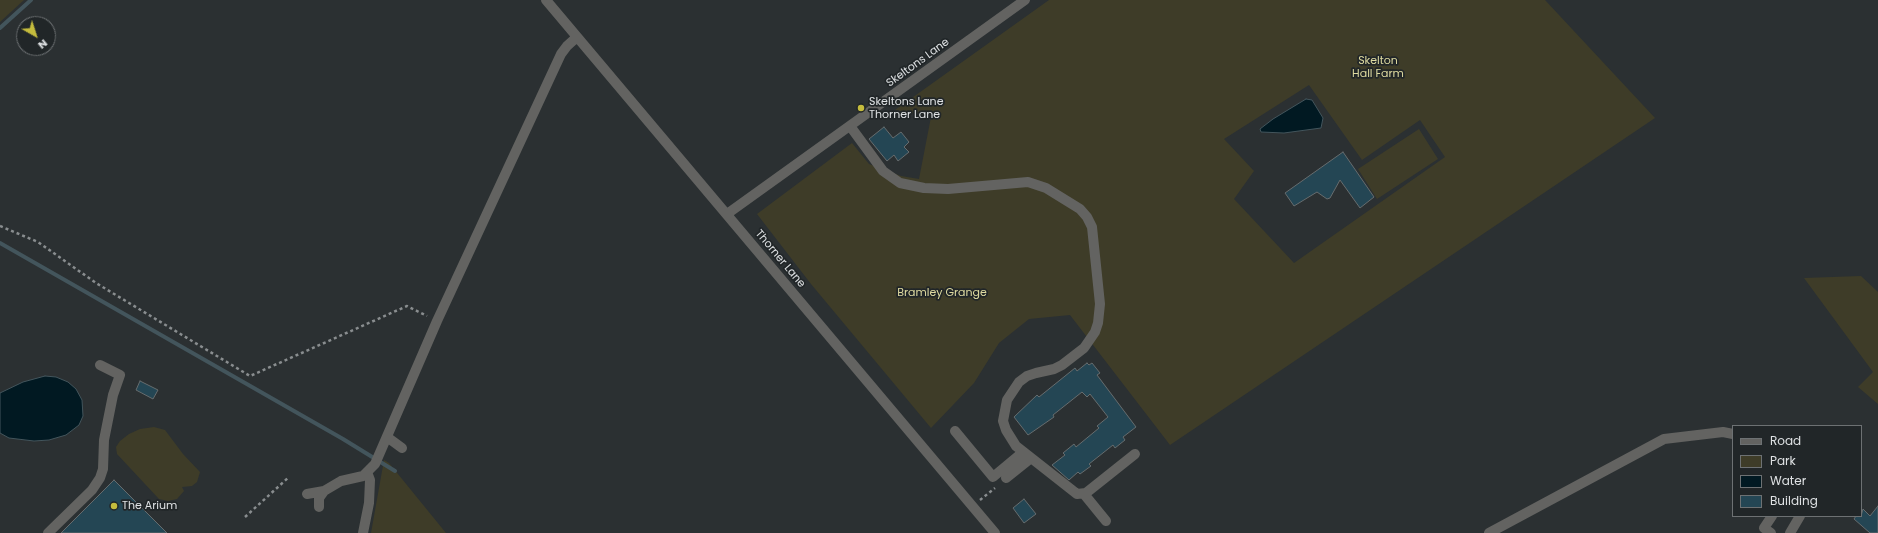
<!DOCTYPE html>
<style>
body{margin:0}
#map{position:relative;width:1878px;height:533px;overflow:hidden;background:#2b3032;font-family:Poppins,sans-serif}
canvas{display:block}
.legend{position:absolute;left:1732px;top:425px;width:130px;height:92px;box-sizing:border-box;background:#212628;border:1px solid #6d7173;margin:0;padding:5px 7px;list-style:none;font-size:12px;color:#dee1e3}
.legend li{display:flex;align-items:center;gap:8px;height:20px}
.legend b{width:20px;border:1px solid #6d7173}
.north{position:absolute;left:16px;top:16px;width:40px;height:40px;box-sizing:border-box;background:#212628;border:1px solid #6d7173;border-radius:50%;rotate:141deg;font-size:11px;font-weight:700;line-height:16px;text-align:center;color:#dee1e3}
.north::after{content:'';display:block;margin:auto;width:14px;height:18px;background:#c5bc3d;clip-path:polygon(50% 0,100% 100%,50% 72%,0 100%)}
</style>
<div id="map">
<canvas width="1878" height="533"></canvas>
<ul class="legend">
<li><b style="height:5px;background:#636361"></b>Road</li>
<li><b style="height:11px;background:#3e3c28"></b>Park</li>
<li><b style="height:11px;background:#011922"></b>Water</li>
<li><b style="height:11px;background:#244654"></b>Building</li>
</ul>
<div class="north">N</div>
</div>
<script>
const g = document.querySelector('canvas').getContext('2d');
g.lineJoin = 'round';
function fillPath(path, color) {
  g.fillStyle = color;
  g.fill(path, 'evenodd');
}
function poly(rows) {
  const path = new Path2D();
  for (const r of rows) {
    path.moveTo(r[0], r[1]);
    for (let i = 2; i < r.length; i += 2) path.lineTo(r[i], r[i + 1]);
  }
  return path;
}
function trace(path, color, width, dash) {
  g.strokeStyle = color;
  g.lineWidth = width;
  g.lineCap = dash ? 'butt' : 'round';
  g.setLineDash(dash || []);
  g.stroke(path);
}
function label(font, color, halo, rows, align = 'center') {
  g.font = font + ' Poppins,sans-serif';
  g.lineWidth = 3.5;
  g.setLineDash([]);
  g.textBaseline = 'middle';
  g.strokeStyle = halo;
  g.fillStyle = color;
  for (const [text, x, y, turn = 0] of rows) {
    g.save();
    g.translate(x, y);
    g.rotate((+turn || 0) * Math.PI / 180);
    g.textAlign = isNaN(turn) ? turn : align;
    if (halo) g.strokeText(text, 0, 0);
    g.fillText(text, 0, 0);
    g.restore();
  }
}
fillPath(poly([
 [0,0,24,0,0,22],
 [1049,0,1545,0,1655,118,1170,445,1070,315,1029,319,999,343,974,383,931,428,811,284,757,214,852,143,869,164,901,176,919,179,931,117,895,110],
 [1309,85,1362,160,1420,120,1445,157,1294,263,1234,199,1254,171,1224,139],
 [1419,129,1438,159,1377,199,1358,169],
 [1861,276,1878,292,1878,404,1858,387,1873,372,1804,278],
 [154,427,165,430,183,454,200,472,197,482,192,486,182,487,184,491,177,499,168,501,159,499,117,454,116,447,120,441,129,434,140,429],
 [384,460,389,463,446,533,371,533]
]), '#3e3c28');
const water = poly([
 [1306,99,1312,100,1323,118,1321,128,1284,133,1261,132,1260,129,1273,119,1306,99],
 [45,376,56,377,68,382,76,389,82,400,83,416,79,425,66,435,49,440,34,441,9,438,0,433,0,393,23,382,45,376]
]);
fillPath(water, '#011922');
trace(water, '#43555c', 1);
trace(poly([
 [0,28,31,0],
 [0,243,343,439,395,471]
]), '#43555c', 4);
const building = poly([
 [884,127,893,138,901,132,909,142,904,147,909,152,898,161,894,155,887,161,869,139,884,127],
 [1343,152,1374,197,1360,208,1340,180,1330,198,1327,199,1317,192,1294,206,1285,193,1343,152],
 [1087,363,1089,365,1092,363,1100,373,1097,375,1136,427,1123,437,1125,440,1115,448,1113,445,1089,464,1091,466,1080,474,1078,472,1069,480,1052,465,1065,455,1063,453,1074,444,1076,447,1099,428,1097,426,1108,417,1090,394,1087,397,1082,392,1053,415,1054,417,1028,435,1014,417,1037,395,1039,397,1075,368,1077,371,1087,363],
 [140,381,158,390,153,399,136,390,140,381],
 [114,480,167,533,61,533,114,480],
 [1024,499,1036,514,1024,523,1013,508,1024,499],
 [1878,506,1878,533,1870,533,1854,519,1856,516,1861,516,1863,509,1870,516,1878,506]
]);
fillPath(building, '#244654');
trace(building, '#666c6e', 1);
trace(poly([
 [0,226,38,242,96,283,250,376,407,306,427,316],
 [980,500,995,488],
 [245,517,289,477]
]), '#898d8f', 2.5, [3, 3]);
trace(poly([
 [546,0,995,533],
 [850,126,883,171,900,183,924,188,948,189,1028,182,1046,188,1080,209,1087,217,1092,227,1100,304,1098,323,1095,332,1084,348,1062,365,1054,369,1036,373,1027,376,1019,382,1007,400,1003,421,1006,430,1016,446,1077,494,1086,493,1135,454],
 [727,214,1025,0],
 [955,431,993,477,1023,452],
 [387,437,402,448],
 [1006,478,1031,458],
 [307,494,324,491],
 [1084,494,1106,521],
 [319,507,319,498,324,491,341,481,363,476,375,464,437,321,561,54,567,46,577,37],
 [48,533,92,490,100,478,103,469,104,440,113,395,120,375,100,365],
 [363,533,369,503,370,480,367,472],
 [1489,533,1664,439,1723,432,1733,434],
 [1771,533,1764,528,1772,516],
 [1790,533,1800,516]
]), '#636361', 10);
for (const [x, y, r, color] of [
 [861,108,4,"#c5bc3d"],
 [114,506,4,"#c5bc3d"]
]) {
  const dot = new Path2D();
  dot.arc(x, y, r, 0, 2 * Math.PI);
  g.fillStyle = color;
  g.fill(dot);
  trace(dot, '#212628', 1.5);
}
label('11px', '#dedaa0', '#212628', [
 ["Skelton",1378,61],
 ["Hall Farm",1378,74],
 ["Bramley Grange",942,293]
]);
label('11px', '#dee1e3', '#212628', [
 ["Skeltons Lane",918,63,-36],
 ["Thorner Lane",780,259,50]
]);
label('11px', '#dee1e3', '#212628', [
 ["Skeltons Lane",869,102],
 ["Thorner Lane",869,115],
 ["The Arium",122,506]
], 'left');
</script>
